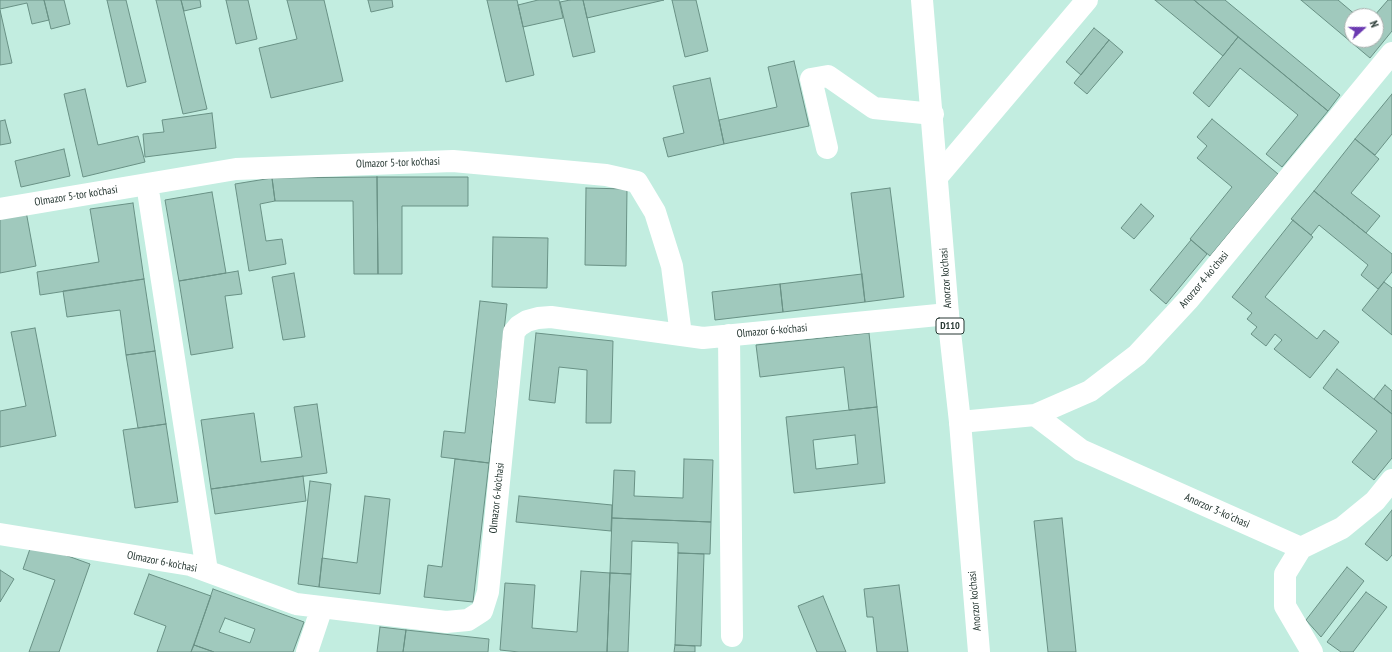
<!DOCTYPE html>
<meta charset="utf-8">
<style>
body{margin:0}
#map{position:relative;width:1392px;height:652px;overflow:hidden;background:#c2ede0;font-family:"PT Sans Narrow",sans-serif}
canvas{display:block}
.north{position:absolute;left:1344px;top:8px;width:40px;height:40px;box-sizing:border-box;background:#fff;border:1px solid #a8afad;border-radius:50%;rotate:69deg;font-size:11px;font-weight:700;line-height:16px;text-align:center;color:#263732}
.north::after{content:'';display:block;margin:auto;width:14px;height:18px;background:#6b3ab1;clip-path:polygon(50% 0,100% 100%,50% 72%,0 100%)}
</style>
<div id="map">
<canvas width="1392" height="652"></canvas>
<div class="north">N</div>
</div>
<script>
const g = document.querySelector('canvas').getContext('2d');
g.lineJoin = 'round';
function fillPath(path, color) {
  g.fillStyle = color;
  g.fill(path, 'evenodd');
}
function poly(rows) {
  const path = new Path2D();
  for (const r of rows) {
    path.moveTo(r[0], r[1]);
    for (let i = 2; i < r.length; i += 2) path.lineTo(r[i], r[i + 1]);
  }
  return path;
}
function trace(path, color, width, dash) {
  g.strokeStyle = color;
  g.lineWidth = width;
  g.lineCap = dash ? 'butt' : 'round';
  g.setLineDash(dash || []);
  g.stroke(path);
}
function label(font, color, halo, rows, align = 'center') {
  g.font = font + ' "PT Sans Narrow",sans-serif';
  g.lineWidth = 3;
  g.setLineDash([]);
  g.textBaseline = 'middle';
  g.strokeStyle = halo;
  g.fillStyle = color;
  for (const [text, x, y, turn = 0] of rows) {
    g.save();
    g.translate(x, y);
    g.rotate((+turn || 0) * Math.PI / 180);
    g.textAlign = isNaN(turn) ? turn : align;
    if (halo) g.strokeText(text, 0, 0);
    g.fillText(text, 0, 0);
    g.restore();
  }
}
const building = poly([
 [0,0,44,0,49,20,32,24,27,3,0,9,0,0],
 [44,0,64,0,70,24,51,29,44,0],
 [107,0,126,0,146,82,127,87,107,0],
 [156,0,181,0,207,109,183,114,156,0],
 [181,0,200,0,201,7,184,11,181,0],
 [226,0,248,0,257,39,236,44,226,0],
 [287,0,324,0,343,81,271,98,259,48,297,39,287,0],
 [368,0,392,0,393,7,371,12,368,0],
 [487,0,517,0,534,75,506,82,487,0],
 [538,0,559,0,563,18,523,27,518,5,538,0],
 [570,0,583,0,595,52,573,57,560,2,570,0],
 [583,0,664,0,587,18,583,0],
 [672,0,696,0,708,51,685,57,672,0],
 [1155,0,1194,0,1238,37,1223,56,1155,0],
 [1194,0,1225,0,1340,95,1328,111,1194,0],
 [1301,0,1338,0,1357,16,1352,16,1352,40,1376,40,1376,16,1374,16,1388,0,1392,0,1392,31,1370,58,1301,0],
 [0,10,12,63,0,65,0,10],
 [1094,28,1109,40,1081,75,1066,62,1094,28],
 [1238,37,1328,111,1282,167,1266,154,1298,115,1240,68,1209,107,1193,93,1238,37],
 [1109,40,1123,52,1087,94,1074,83,1109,40],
 [794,61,809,126,724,144,719,120,777,107,768,67,794,61],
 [710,78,724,144,668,157,663,138,684,133,673,86,710,78],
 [85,89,98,145,138,136,145,162,83,177,64,94,85,89],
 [1392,94,1392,134,1375,155,1355,139,1392,94],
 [212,113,216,148,145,157,143,134,164,132,162,120,212,113],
 [1212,119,1278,174,1210,256,1190,239,1232,187,1197,158,1207,146,1197,137,1212,119],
 [5,120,11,143,0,145,0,121,5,120],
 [1355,139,1379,159,1351,193,1380,216,1366,233,1314,191,1355,139],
 [64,149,70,176,21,187,15,161,64,149],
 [377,177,468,177,468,206,402,206,402,274,378,274,377,177],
 [377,177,378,274,354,274,353,201,275,201,272,178,377,177],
 [272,178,275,201,260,204,266,241,282,239,286,264,249,271,235,184,272,178],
 [586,188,627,189,626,266,585,265,586,188],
 [890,188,904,297,865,302,851,193,890,188],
 [1314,191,1392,254,1392,272,1378,289,1361,275,1368,265,1319,225,1311,235,1291,219,1314,191],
 [212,192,226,273,179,281,165,200,212,192],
 [133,203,144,279,40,295,37,272,99,262,90,209,133,203],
 [1141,204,1154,216,1134,239,1121,228,1141,204],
 [26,211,36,266,0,273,0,216,26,211],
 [1293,220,1313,237,1265,297,1317,339,1324,330,1339,342,1310,378,1274,349,1282,340,1275,334,1266,346,1251,334,1257,327,1247,319,1252,313,1232,297,1293,220],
 [493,237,548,238,547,288,492,287,493,237],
 [1191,240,1207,254,1166,304,1150,290,1191,240],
 [238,271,242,294,225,296,233,348,191,355,179,281,238,271],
 [294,273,305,337,283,340,272,277,294,273],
 [862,274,865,302,783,312,780,284,862,274],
 [144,279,155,351,126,355,120,310,67,317,63,291,144,279],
 [1384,282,1392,288,1392,335,1362,310,1384,282],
 [780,284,783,312,715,320,712,292,780,284],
 [480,301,507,304,489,463,441,457,444,431,465,433,480,301],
 [35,328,56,436,0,447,0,411,26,406,11,332,35,328],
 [536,333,613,341,611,423,586,423,587,370,559,367,555,403,529,400,536,333],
 [869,333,877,407,849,410,844,367,760,377,756,345,869,333],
 [155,351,166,424,138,428,126,355,155,351],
 [1337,369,1392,414,1392,458,1374,480,1352,462,1377,431,1323,388,1337,369],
 [1385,385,1392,391,1392,414,1374,399,1385,385],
 [317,404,327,473,211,489,201,420,254,413,261,462,302,457,294,407,317,404],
 [877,407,885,483,794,493,786,417,877,407],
 [855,435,858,464,816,469,813,440,855,435],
 [166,424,178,502,135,508,123,430,166,424],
 [455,459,489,463,473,602,424,597,428,565,442,567,455,459],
 [684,459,713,460,711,522,612,518,614,470,635,471,634,496,683,498,684,459],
 [303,476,306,501,215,514,211,489,303,476],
 [310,481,331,484,319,587,298,584,310,481],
 [365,496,390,499,380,594,319,587,322,558,357,563,365,496],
 [519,496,612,505,611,531,516,522,519,496],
 [1392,510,1392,555,1387,561,1365,544,1392,510],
 [612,518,711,522,710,554,678,553,678,543,632,541,631,574,610,573,612,518],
 [1062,518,1076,652,1048,652,1034,521,1062,518],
 [32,543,90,564,59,652,29,652,55,580,23,569,32,543],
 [678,553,704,554,701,646,675,645,678,553],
 [1347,567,1364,581,1321,637,1306,620,1347,567],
 [0,570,14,579,0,602,0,570],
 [581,571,610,573,607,652,519,652,500,650,505,583,535,585,532,628,577,632,581,571],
 [610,573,631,574,628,652,607,652,610,573],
 [149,574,211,596,191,652,157,652,166,626,134,614,149,574],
 [899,585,908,652,877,652,873,617,867,617,864,589,899,585],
 [213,589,304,622,293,652,214,652,194,645,213,589],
 [225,618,255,629,250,643,219,632,225,618],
 [1366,592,1387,607,1353,652,1341,652,1327,642,1366,592],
 [823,596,846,652,817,652,798,606,823,596],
 [380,627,406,630,403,652,377,652,380,627],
 [406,630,489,639,488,652,403,652,406,630],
 [194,645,214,652,191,652,194,645],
 [675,645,695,646,695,652,674,652,675,645]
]);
fillPath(building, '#a0c9bd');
trace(building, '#699185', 1);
trace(poly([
 [827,148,811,79,828,76,874,108,933,114],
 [938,176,1087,0],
 [147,184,207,571],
 [0,209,236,169,453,161,606,175,637,182,655,212,672,266,681,335],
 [729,335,732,636],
 [1035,415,1081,450,1301,548,1342,528,1375,501,1392,480],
 [960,422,1035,415,1090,391,1137,355,1189,299,1392,53],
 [0,534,190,565,296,604,446,622,468,620,482,611,488,592,514,332,519,326,527,321,538,318,551,317,703,338,948,314],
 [1301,548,1285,574,1285,606,1312,652],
 [307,652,322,607]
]), '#fff', 22);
trace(poly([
 [922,0,948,314,960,422,979,652]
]), '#fff', 22);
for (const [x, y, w] of [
 [950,326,28]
]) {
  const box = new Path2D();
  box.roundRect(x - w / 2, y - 8, w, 16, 3);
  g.fillStyle = '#fff';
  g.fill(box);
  trace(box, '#263732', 1);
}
label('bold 10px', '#263732', null, [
 ["D110",950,326]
]);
label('11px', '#263732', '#fff', [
 ["Olmazor 5-tor ko'chasi",398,163,-2],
 ["Olmazor 5-tor ko'chasi",76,196,-9],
 ["Anorzor ko'chasi",946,278,-94],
 ["Аnorzor 4-koʼchasi",1204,280,-50],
 ["Olmazor 6-ko'chasi",772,331,-5],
 ["Olmazor 6-ko'chasi",497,498,-84],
 ["Аnorzor 3-koʼchasi",1217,511,24],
 ["Olmazor 6-ko'chasi",162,562,11],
 ["Anorzor ko'chasi",975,601,-95]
]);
</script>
